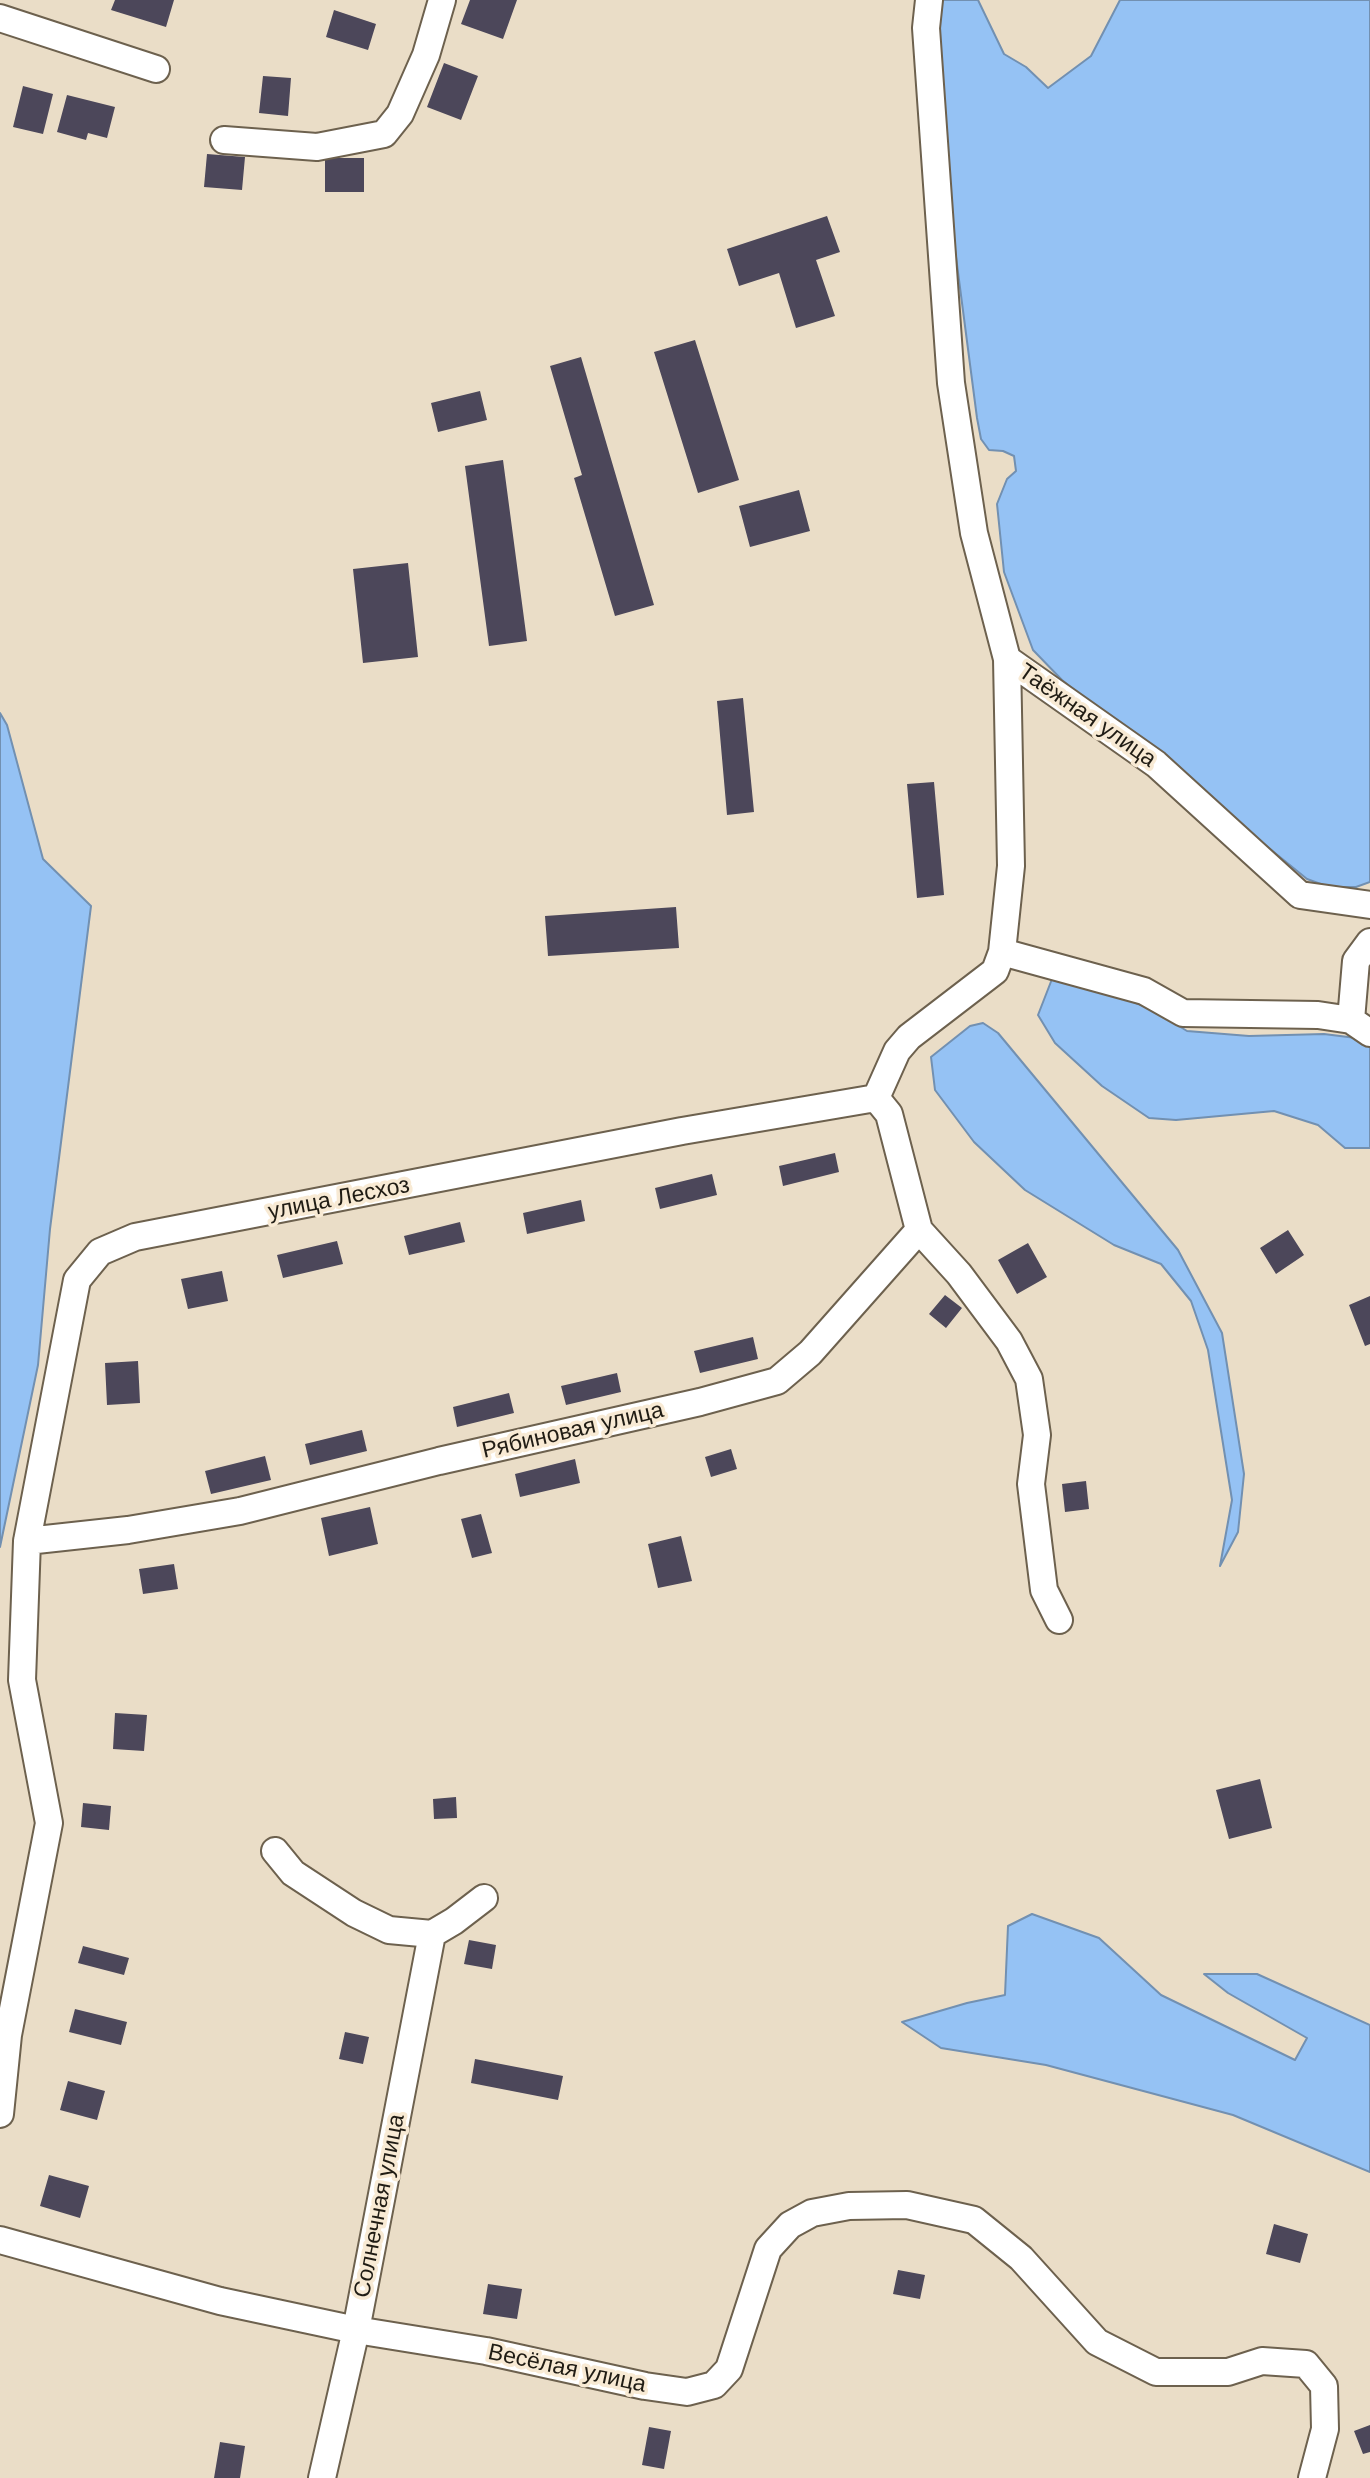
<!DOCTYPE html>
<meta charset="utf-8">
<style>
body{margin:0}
canvas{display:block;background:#eaddc7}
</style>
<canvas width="1370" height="2478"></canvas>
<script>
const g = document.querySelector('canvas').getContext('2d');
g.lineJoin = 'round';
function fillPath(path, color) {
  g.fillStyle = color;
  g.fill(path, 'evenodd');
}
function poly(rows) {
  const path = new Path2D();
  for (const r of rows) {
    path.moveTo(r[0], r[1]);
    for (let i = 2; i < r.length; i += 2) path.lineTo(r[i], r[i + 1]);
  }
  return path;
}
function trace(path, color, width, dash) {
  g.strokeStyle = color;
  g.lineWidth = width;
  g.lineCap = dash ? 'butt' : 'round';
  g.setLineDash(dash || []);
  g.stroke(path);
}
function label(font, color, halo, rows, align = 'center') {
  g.font = font + ' Helvetica,sans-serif';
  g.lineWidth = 7;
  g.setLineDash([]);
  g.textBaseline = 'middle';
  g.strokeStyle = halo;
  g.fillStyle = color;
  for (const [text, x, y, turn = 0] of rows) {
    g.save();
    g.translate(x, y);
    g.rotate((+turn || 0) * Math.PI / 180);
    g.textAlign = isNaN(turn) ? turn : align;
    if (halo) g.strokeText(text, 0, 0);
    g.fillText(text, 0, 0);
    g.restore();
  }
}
const water = poly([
 [939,0,978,0,1004,54,1026,67,1048,88,1091,56,1120,0,1370,0,1370,882,1356,887,1329,887,1307,879,1062,680,1033,650,1004,572,997,504,1007,479,1016,471,1014,456,1003,451,989,450,981,439,977,418,941,142,939,0],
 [0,713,7,725,43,859,91,906,50,1229,38,1365,0,1547,0,713],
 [1052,979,1092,985,1153,1010,1187,1031,1249,1036,1324,1034,1364,1039,1370,1048,1370,1148,1345,1148,1318,1125,1274,1111,1176,1120,1149,1118,1102,1086,1055,1043,1038,1015,1052,979],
 [983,1023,998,1033,1178,1250,1222,1333,1244,1474,1238,1532,1220,1566,1232,1500,1208,1350,1191,1301,1161,1264,1114,1245,1025,1190,974,1142,935,1090,931,1057,970,1026,983,1023],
 [1032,1914,1099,1938,1161,1995,1295,2060,1307,2038,1228,1993,1204,1974,1257,1974,1370,2025,1370,2172,1233,2115,1046,2065,941,2048,902,2022,967,2003,1005,1995,1008,1926,1032,1914]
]);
fillPath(water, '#95c2f4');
trace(water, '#7290b1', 2);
fillPath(poly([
 [115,0,174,0,166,27,111,10],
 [470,0,517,0,503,39,461,24],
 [334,10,376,24,368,50,326,37],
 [444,63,478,76,461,120,427,107],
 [263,76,291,78,288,116,259,113],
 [23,86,53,94,43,134,13,127],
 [67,95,115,107,107,138,88,133,86,140,57,132],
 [207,154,245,157,242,190,204,187],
 [325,158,364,158,364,192,325,192],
 [827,216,840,252,816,260,835,316,796,328,779,273,739,286,727,249],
 [695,340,739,480,698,493,654,352],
 [581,357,654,605,615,616,574,478,582,475,550,366],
 [480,391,487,420,438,432,431,403],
 [503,460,527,641,489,646,465,466],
 [799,490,810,531,750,547,739,506],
 [408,563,418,657,363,663,353,569],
 [743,698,754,812,727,815,717,701],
 [934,782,944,895,917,898,907,784],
 [676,907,679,948,548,956,545,916],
 [835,1153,839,1172,783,1186,779,1166],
 [712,1174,717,1195,660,1209,655,1188],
 [581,1200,585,1221,527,1234,523,1213],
 [460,1222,465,1242,409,1255,404,1236],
 [1288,1230,1304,1255,1276,1274,1260,1248],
 [337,1241,343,1264,283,1278,277,1255],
 [1028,1243,1047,1277,1017,1294,998,1260],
 [222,1271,228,1301,188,1309,181,1279],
 [945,1295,962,1308,946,1328,929,1314],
 [1370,1296,1370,1344,1365,1346,1349,1305],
 [753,1337,758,1359,700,1373,694,1351],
 [138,1361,140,1403,107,1405,105,1363],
 [617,1373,621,1392,566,1405,561,1386],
 [509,1393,514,1413,457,1427,453,1407],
 [362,1430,367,1451,310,1465,305,1444],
 [731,1449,737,1469,711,1477,705,1457],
 [265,1456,271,1480,211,1494,205,1471],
 [575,1459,580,1483,520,1497,515,1474],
 [1086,1481,1089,1509,1065,1512,1062,1484],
 [370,1507,378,1544,329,1556,321,1518],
 [481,1514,492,1553,472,1558,461,1519],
 [681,1536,692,1581,658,1588,648,1544],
 [174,1564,178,1589,143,1594,139,1569],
 [115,1713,147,1715,144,1751,113,1749],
 [1260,1779,1272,1828,1229,1839,1216,1790],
 [456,1797,457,1818,434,1819,433,1799],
 [83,1803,111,1806,109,1830,81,1827],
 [469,1940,496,1945,492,1969,464,1964],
 [83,1946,129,1958,124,1975,78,1963],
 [75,2009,127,2022,121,2045,69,2032],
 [345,2032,369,2037,363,2064,339,2059],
 [475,2059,563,2076,558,2100,471,2083],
 [68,2081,105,2091,97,2120,60,2110],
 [49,2175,89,2186,80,2218,40,2206],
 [1274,2224,1308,2234,1300,2263,1266,2254],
 [898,2270,925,2275,920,2299,893,2294],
 [488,2284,522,2289,517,2319,483,2314],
 [1370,2425,1370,2452,1363,2454,1354,2431],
 [649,2427,671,2431,664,2469,642,2465],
 [220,2442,245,2446,240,2478,214,2478]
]), '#4c475a');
const minor = poly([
 [929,0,926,28,951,383,974,533,1007,659],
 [0,18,156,69],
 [224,140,317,147,384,134,400,114,426,55,442,0],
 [1002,952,1144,991,1183,1013,1318,1015,1351,1020,1370,1033],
 [1351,1020,1356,961,1370,942],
 [876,1098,897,1051,909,1037,995,971,1002,952,1011,866,1007,659,1156,764,1300,895,1370,905],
 [919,1230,959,1274,1009,1341,1029,1379,1037,1435,1031,1484,1044,1590,1059,1620],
 [27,1541,128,1530,240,1511,439,1461,700,1402,777,1381,810,1353,919,1230,889,1114,876,1098],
 [275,1851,293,1873,354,1913,389,1930,432,1934,454,1921,484,1898],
 [0,2114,8,2035,49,1823,22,1680,27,1541,77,1280,100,1252,135,1237,682,1131,876,1098],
 [0,2240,220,2301,356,2330,486,2351,645,2386,687,2392,714,2385,729,2369,768,2249,790,2225,812,2213,849,2206,907,2205,974,2220,1021,2258,1097,2342,1156,2372,1228,2372,1262,2361,1306,2364,1324,2386,1325,2429,1312,2478],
 [322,2478,356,2330,432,1934]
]);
trace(minor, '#6d614e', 30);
trace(minor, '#fff', 26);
label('23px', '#201c14', '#f8ead4', [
 ["Таёжная улица",1087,716,35],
 ["улица Лесхоз",339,1199,-11],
 ["Рябиновая улица",573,1431,-13],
 ["Солнечная улица",380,2206,-79],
 ["Весёлая улица",567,2369,12]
]);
</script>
